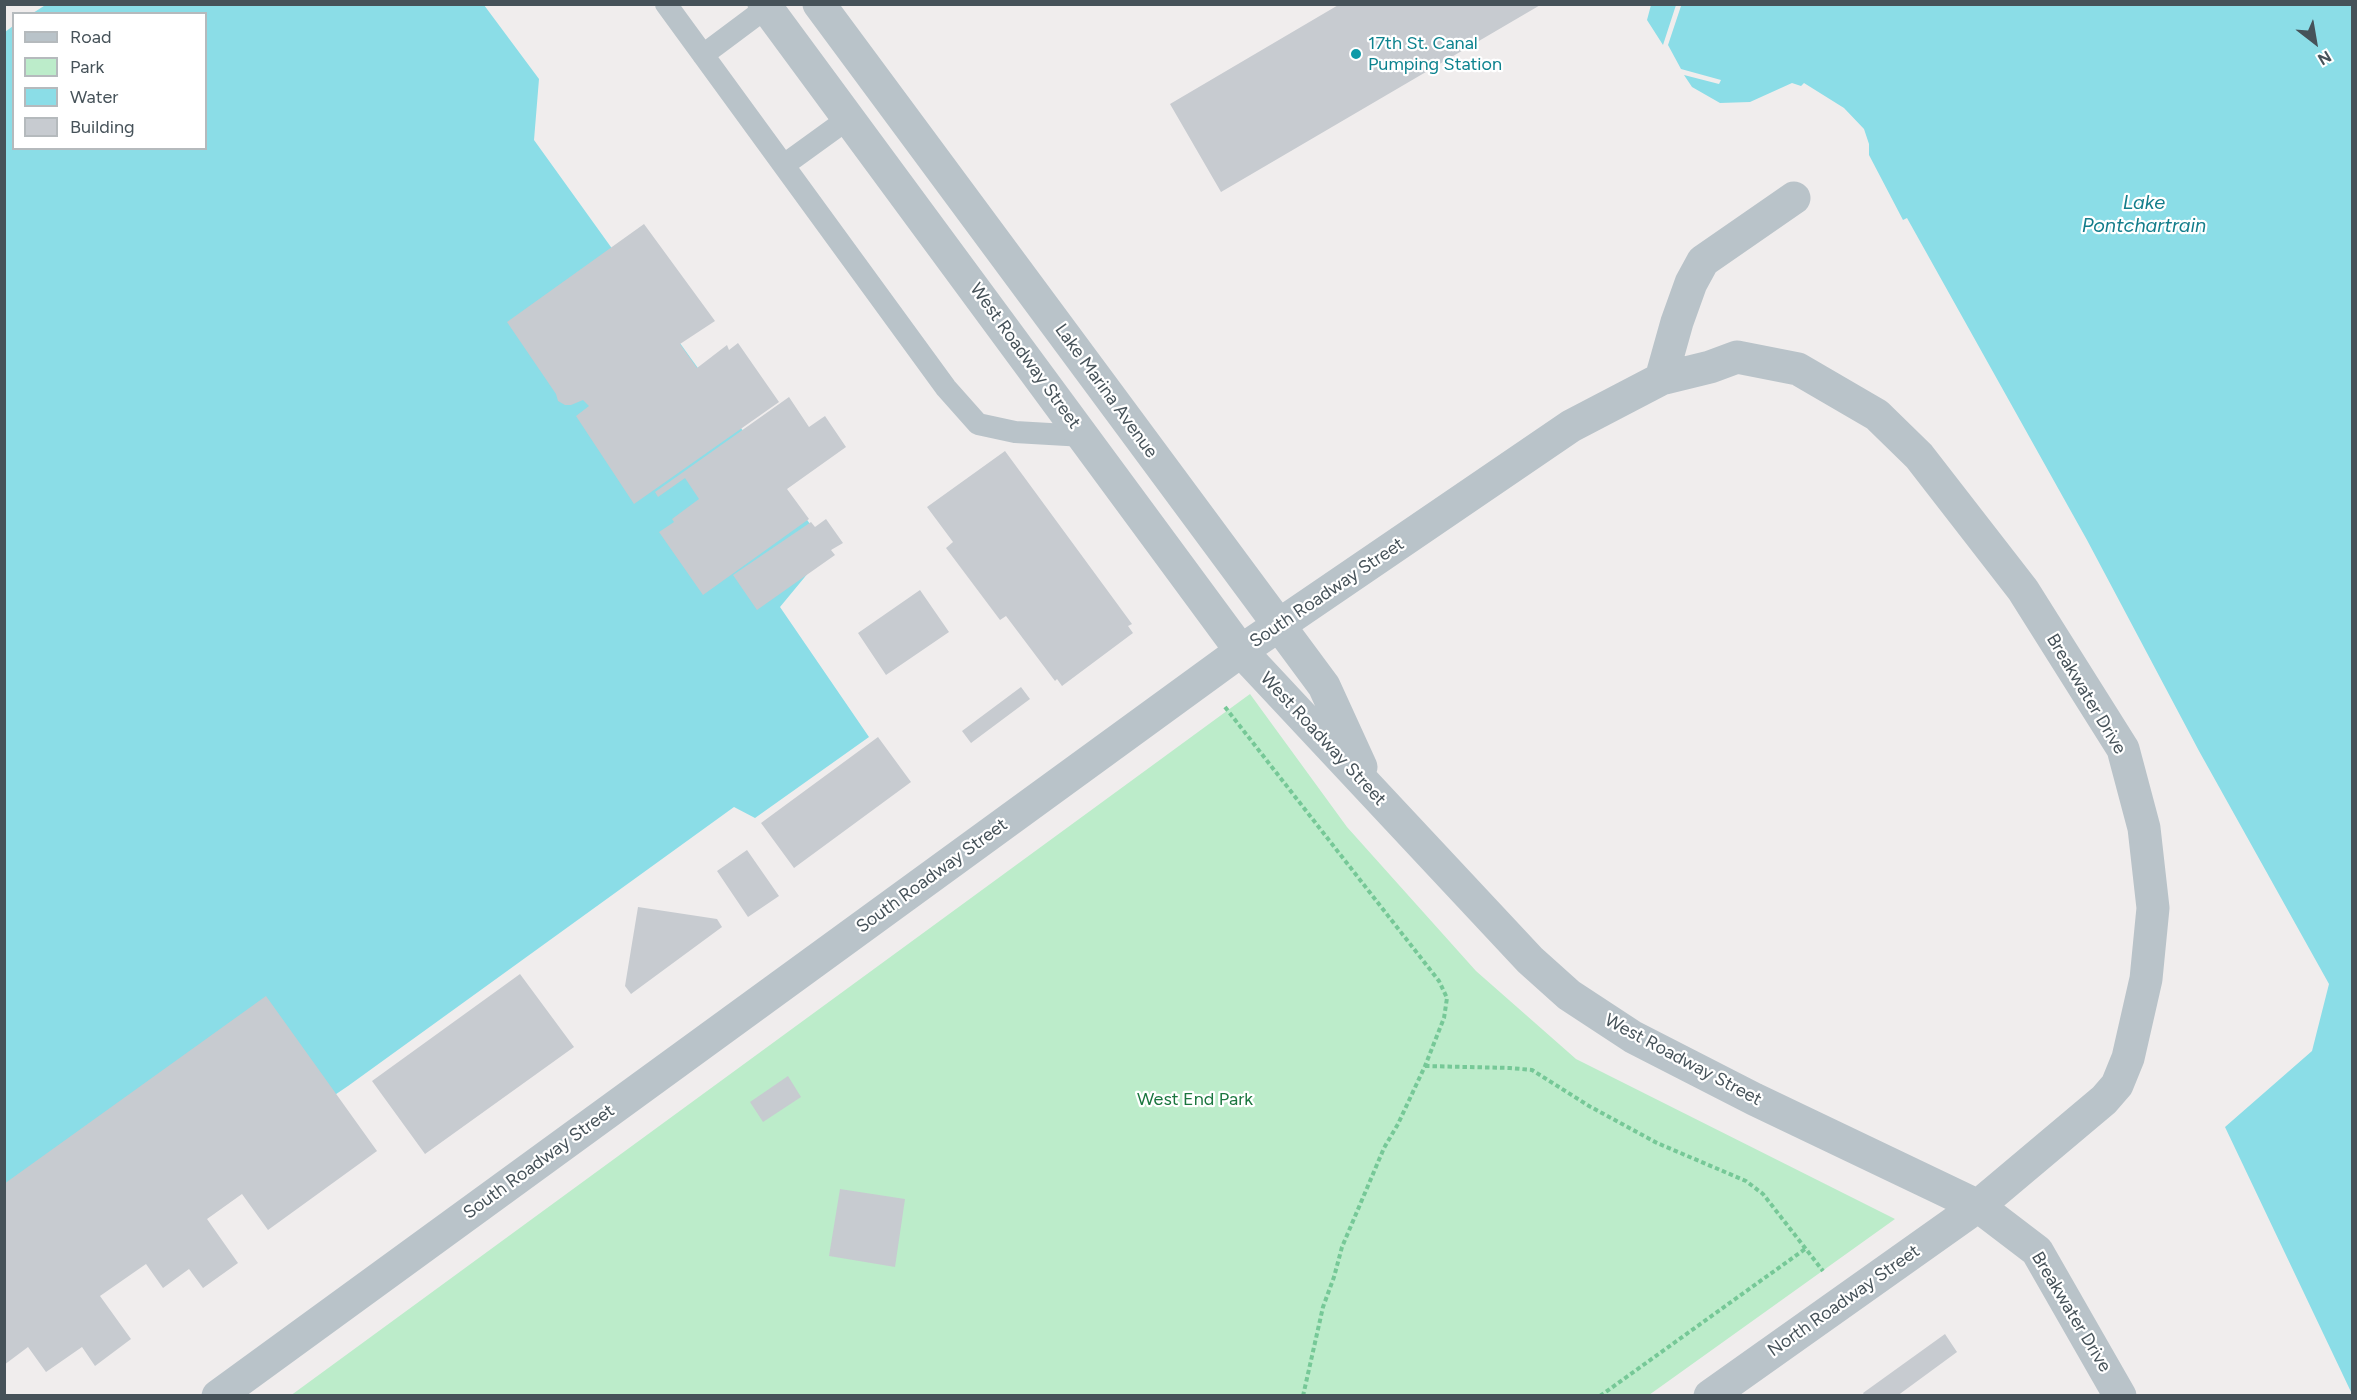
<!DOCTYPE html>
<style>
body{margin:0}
#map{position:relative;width:2357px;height:1400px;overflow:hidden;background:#f0eded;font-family:Figtree,sans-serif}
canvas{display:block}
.frame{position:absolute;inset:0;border:6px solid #465259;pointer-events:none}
.legend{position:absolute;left:12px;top:12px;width:195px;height:138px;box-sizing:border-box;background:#fff;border:2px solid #b5babd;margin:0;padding:8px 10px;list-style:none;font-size:18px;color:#465259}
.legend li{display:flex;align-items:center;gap:12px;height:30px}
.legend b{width:30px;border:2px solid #b5babd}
.north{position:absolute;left:2285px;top:12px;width:60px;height:60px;-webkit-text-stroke:4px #fff;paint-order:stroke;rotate:149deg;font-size:16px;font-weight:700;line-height:24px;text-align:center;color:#465259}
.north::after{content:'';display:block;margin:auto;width:21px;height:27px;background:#465259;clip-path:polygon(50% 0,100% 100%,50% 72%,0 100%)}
</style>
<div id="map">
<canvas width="2357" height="1400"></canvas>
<div class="frame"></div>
<ul class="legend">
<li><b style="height:8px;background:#b9c3c9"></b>Road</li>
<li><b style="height:16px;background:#bcecca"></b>Park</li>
<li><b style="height:16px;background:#8bdde7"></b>Water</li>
<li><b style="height:16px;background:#c7cbd0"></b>Building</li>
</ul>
<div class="north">N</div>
</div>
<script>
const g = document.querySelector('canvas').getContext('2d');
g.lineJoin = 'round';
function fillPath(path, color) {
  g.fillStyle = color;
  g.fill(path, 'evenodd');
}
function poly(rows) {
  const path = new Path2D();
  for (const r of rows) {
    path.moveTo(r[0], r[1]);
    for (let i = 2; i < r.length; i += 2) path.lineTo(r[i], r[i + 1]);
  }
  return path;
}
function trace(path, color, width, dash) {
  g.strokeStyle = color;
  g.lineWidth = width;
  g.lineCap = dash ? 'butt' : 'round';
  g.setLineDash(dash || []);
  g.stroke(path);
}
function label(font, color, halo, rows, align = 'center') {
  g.font = font + ' Figtree,sans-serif';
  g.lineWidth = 4.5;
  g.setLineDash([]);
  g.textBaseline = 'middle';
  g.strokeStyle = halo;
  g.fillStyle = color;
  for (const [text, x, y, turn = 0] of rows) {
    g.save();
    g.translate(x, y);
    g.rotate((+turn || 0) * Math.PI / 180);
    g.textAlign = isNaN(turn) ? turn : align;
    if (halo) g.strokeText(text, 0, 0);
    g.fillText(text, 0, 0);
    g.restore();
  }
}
fillPath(poly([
 [1250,694,1347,827,1476,971,1576,1059,1895,1219,1649,1395,290,1396]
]), '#bcecca');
fillPath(poly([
 [47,4,484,5,539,79,534,140,828,549,780,607,869,737,755,818,734,807,348,1086,5,1319,5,32,13,26,14,148,206,148,206,14,33,13],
 [1651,5,1676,5,1663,45,1647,20],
 [1678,5,2352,5,2352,1394,2225,1127,2312,1051,2329,984,2199,751,2087,540,1907,218,1903,220,1869,155,1869,144,1864,129,1844,108,1804,83,1801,86,1792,83,1750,102,1720,103,1692,87,1684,75,1719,84,1721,80,1681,69,1668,45,1681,6]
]), '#8bdde7');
fillPath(poly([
 [1340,4,1542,4,1221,192,1170,104],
 [644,224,715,321,680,344,697,368,727,345,729,350,738,343,779,402,634,504,576,416,589,406,583,400,571,405,565,405,558,401,556,394,507,322],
 [789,397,809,427,825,416,846,447,787,489,809,519,703,595,659,532,674,522,672,519,699,499,685,478,658,497,655,492],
 [1005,451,1132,624,1128,626,1133,633,1062,686,1057,679,1055,681,1006,616,1000,620,946,548,953,542,927,507],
 [826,519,843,543,831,550,835,555,757,610,733,575,811,522,815,527],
 [920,590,949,632,886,675,858,633],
 [1021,687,1030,699,971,743,962,731],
 [878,737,911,782,794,868,761,823],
 [747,850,779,896,748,917,717,871],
 [638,907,717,919,722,927,631,994,625,986],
 [520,974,574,1047,425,1154,372,1081],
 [266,996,377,1151,268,1230,242,1194,207,1219,238,1263,203,1288,189,1269,163,1288,146,1264,100,1296,131,1339,95,1366,82,1347,46,1372,28,1347,4,1365,4,1184],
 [788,1076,801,1097,763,1122,750,1102],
 [840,1189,905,1199,895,1267,829,1256],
 [1945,1334,1957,1352,1897,1396,1865,1396,1863,1393]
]), '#c7cbd0');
trace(poly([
 [1225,707,1439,981,1447,998,1444,1018,1425,1066,1398,1124,1384,1148,1342,1247,1334,1277,1323,1307,1303,1396],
 [1425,1066,1510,1068,1532,1070,1589,1106,1657,1143,1746,1181,1763,1194,1823,1271],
 [1600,1396,1805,1249]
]), '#76c897', 4, [4.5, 3]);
trace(poly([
 [666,4,946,388,978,424,1015,432,1084,436],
 [703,55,766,8],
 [784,165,849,118]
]), '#b9c3c9', 22);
trace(poly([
 [764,4,1241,651,1530,960,1569,995,1633,1037,1754,1099,1978,1206,2037,1251,2120,1396],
 [819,4,1324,686,1361,767],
 [1661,379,1677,322,1691,283,1703,261,1794,198],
 [218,1396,1241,651,1571,426,1661,379,1710,367,1737,357,1798,369,1877,415,1919,456,2023,590,2123,749,2144,828,2153,908,2146,979,2128,1058,2117,1085,2104,1100,1978,1206,1710,1396]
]), '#b9c3c9', 33);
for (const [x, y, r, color] of [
 [1356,54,6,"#0f9aa8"]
]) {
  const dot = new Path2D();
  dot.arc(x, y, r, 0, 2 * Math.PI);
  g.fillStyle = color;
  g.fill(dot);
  trace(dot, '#fff', 2);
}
label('18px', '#0d838f', '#fff', [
 ["17th St. Canal",1368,44],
 ["Pumping Station",1368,65]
], 'left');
label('18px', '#465259', '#fff', [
 ["West Roadway Street",1025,356,54],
 ["Lake Marina Avenue",1106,391,54],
 ["South Roadway Street",1327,593,-34],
 ["Breakwater Drive",2086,694,59],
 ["West Roadway Street",1323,739,47],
 ["South Roadway Street",932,876,-36],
 ["West Roadway Street",1683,1060,28],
 ["South Roadway Street",539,1162,-36],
 ["North Roadway Street",1844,1301,-35],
 ["Breakwater Drive",2071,1312,59]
]);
label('18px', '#1b763f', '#fff', [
 ["West End Park",1195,1100]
]);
label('italic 20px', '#137d8b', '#fff', [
 ["Lake",2144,203],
 ["Pontchartrain",2144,226]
]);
</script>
